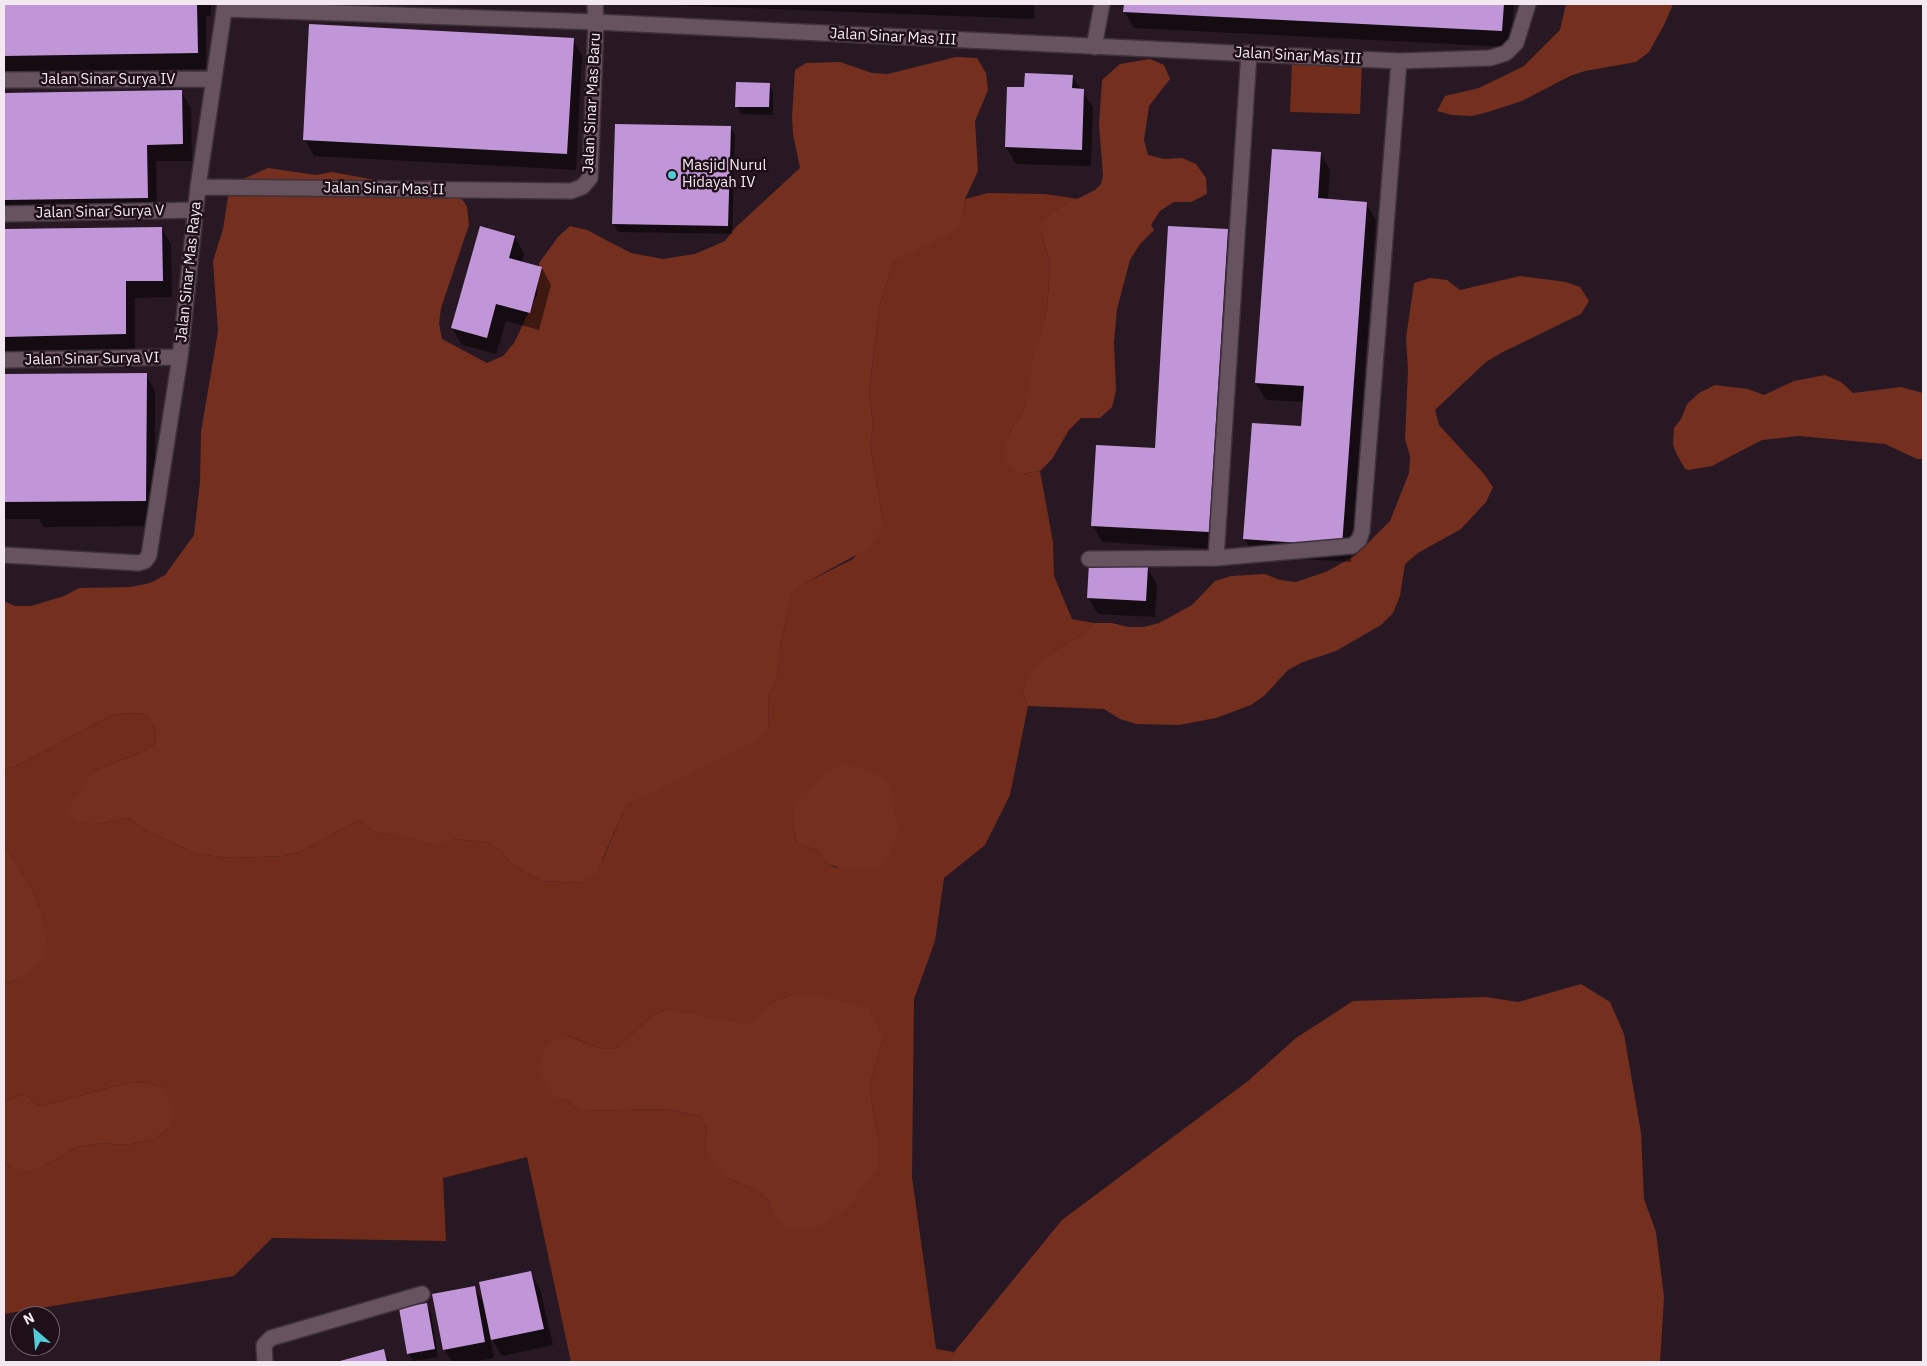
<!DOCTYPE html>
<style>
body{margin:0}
#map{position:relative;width:1927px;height:1366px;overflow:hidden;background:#281823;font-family:"IBM Plex Sans",sans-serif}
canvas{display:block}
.frame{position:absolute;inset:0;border:5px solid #f4e8f0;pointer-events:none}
.north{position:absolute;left:10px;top:1306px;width:50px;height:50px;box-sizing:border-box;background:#1e0f19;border:1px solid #74666f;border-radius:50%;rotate:333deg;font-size:14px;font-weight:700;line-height:20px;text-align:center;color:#f4e8f0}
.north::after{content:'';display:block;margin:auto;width:18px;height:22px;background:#52cbd7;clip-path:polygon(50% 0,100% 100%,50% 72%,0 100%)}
</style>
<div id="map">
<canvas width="1927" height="1366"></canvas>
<div class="frame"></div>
<div class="north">N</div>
</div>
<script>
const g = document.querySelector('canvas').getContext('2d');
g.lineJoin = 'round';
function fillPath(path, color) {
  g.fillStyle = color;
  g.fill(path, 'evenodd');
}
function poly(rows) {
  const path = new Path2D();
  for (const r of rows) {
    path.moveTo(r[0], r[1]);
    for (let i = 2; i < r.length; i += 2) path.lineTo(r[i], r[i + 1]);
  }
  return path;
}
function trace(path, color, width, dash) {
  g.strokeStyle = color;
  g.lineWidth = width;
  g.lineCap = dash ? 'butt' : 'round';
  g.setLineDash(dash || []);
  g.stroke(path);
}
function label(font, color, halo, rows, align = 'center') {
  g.font = font + ' "IBM Plex Sans",sans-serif';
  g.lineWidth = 5;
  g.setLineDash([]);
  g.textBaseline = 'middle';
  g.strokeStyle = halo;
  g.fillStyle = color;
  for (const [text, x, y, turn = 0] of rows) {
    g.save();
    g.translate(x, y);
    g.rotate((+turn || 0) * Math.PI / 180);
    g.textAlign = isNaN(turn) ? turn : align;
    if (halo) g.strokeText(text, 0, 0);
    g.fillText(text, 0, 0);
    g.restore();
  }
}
fillPath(poly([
 [1292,61,1362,63,1360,114,1290,112],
 [988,193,1045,194,1078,199,1055,210,1042,234,1050,264,1047,310,1038,342,1026,406,1009,434,1022,474,1040,471,1053,542,1054,576,1072,619,1094,623,1084,634,1053,651,1023,692,1028,706,1010,795,985,845,944,878,935,941,914,999,912,1177,936,1349,954,1352,950,1362,571,1362,527,1157,443,1178,446,1241,272,1238,234,1276,4,1314,4,1161,12,1169,46,1165,76,1147,101,1143,127,1145,154,1139,169,1128,164,1088,148,1083,131,1082,42,1106,34,1103,29,1097,21,1095,4,1102,4,983,17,980,40,909,32,889,8,850,4,847,4,769,14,767,114,714,146,713,155,727,156,743,142,752,94,771,97,824,130,818,144,829,196,854,231,858,283,856,299,852,359,820,373,831,438,844,455,839,487,842,502,851,511,864,543,881,581,883,603,859,626,805,769,731,768,697,777,679,781,642,792,594,805,583,853,559,883,520,870,445,873,426,869,393,879,308,893,263,963,215,965,199],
 [792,822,838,868,829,865,818,851,797,843],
 [789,996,883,1039,869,1087,878,1137,773,1217,769,1201,756,1190,724,1177,705,1149,707,1132,702,1117,668,1109,580,1111,565,1099,568,1036,599,1048,616,1049,652,1016,668,1009,748,1026,772,1002]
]), '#712c1c');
fillPath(poly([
 [1566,4,1673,4,1665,23,1649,52,1636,62,1585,71,1570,76,1522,101,1488,112,1472,116,1452,115,1437,111,1445,96,1479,88,1524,66,1560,30],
 [956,57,977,58,986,73,988,90,975,121,978,171,965,199,963,215,955,230,893,263,879,308,869,393,873,426,870,445,883,520,878,537,867,549,805,583,792,594,781,642,777,679,768,697,769,731,755,742,626,805,596,874,581,883,543,881,511,864,502,851,487,842,455,839,439,845,373,831,359,820,299,852,283,856,231,858,196,854,144,829,130,818,97,824,79,822,66,812,94,771,142,752,156,743,155,727,146,713,114,714,14,767,4,769,4,601,15,606,31,606,64,596,79,588,131,587,150,583,165,575,194,535,200,482,201,432,218,331,213,261,223,229,228,197,234,183,268,168,316,175,332,172,397,184,430,180,446,184,459,194,467,207,469,225,441,308,439,323,442,339,487,363,503,356,514,343,537,295,539,263,558,237,570,226,587,230,631,253,663,259,695,254,725,241,735,228,800,168,793,134,792,117,795,70,806,63,840,62,872,73,888,74],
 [1150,59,1164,65,1170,79,1149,106,1144,140,1148,155,1164,159,1182,158,1196,164,1206,178,1207,194,1191,202,1174,202,1160,211,1151,225,1154,230,1140,244,1130,260,1117,309,1114,342,1116,391,1112,407,1100,418,1081,418,1069,430,1052,459,1040,471,1022,474,1008,465,1004,450,1009,434,1026,406,1033,358,1047,310,1050,264,1040,226,1055,210,1095,190,1101,184,1103,175,1099,125,1102,80,1120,64],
 [1520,276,1566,282,1580,287,1589,301,1581,314,1501,353,1486,362,1435,410,1439,425,1484,474,1493,487,1486,502,1461,529,1418,553,1405,564,1400,596,1393,613,1381,625,1336,651,1303,662,1288,670,1264,696,1251,705,1216,718,1179,725,1136,724,1120,719,1104,709,1028,706,1023,692,1029,676,1053,651,1084,634,1094,623,1112,623,1128,627,1144,627,1159,623,1192,605,1215,581,1231,576,1265,574,1280,580,1296,582,1328,571,1356,555,1390,521,1409,473,1410,456,1405,439,1408,370,1406,338,1414,283,1430,278,1447,280,1460,290],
 [1825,375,1841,382,1853,393,1901,387,1923,393,1923,459,1917,459,1885,444,1799,436,1762,440,1712,466,1688,470,1685,469,1676,453,1673,445,1674,428,1681,419,1687,404,1699,393,1715,385,1748,389,1764,395,1794,381],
 [845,763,882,776,890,786,898,832,885,865,866,872,829,865,818,851,797,843,792,822,798,798,825,772],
 [4,847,8,850,32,889,40,909,46,943,43,959,31,972,17,980,4,983],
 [1581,984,1610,1002,1624,1034,1641,1133,1644,1199,1656,1232,1664,1297,1660,1362,950,1362,954,1352,1062,1220,1248,1081,1296,1038,1353,1001,1486,997,1518,1002],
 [789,996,821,996,869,1008,883,1039,869,1087,878,1137,877,1168,848,1208,819,1227,802,1232,786,1228,773,1217,769,1201,756,1190,724,1177,713,1164,705,1149,707,1132,702,1117,668,1109,580,1111,565,1099,554,1098,539,1070,542,1053,553,1041,567,1036,599,1048,616,1049,652,1016,668,1009,748,1025,772,1002],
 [131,1082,148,1083,164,1088,174,1112,169,1128,154,1139,127,1145,101,1143,76,1147,46,1165,21,1172,12,1169,4,1161,4,1102,21,1095,29,1097,34,1103,42,1106]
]), '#752f1f');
fillPath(poly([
 [4,4,211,4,211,16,206,16,206,69,4,73],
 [641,4,1034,4,1034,19],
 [1125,4,1514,4,1511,47,1134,28,1124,11],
 [573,39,582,56,576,170,314,156,305,140],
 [1072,76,1093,107,1091,166,1016,164,1006,147,1025,88],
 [769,84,773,92,773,115,741,114,737,106],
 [181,91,191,108,192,161,156,161,157,214,4,217,4,94],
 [730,127,735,135,732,234,618,232,614,224],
 [1320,153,1330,170,1328,200,1366,203,1376,220,1351,562,1254,556,1245,539,1302,427,1304,402,1266,400,1256,383],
 [162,228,171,245,172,297,135,298,135,351,4,353,4,230],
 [1227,230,1237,247,1218,549,1102,542,1093,526,1156,449],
 [515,237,524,254,522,263,542,268,551,285,539,330,506,321,496,354,462,345,452,328],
 [4,375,146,375,155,391,155,459,160,467,160,526,44,527,39,519,4,519],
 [1147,568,1157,584,1155,617,1098,614,1088,597],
 [531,1273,540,1289,553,1345,502,1356,490,1336,494,1358,473,1362,452,1362,444,1349,474,1287,485,1305],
 [427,1305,431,1313,438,1357,413,1361,408,1353],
 [384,1351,390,1362,341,1362]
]), '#0007');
fillPath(poly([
 [4,4,197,4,198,53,4,56],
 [1124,4,1504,4,1502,31,1123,12],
 [309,24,574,38,567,154,303,140],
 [1025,73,1073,75,1072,88,1084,89,1082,150,1005,147,1007,87,1024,87],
 [736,82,770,83,769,107,735,107],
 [182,90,183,144,147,145,148,198,4,200,4,93],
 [615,124,731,126,728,226,612,224],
 [1272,149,1321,152,1318,198,1367,202,1342,546,1243,539,1252,423,1301,426,1304,386,1255,383],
 [480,226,515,236,509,258,542,267,530,313,496,304,487,338,451,328],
 [1168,226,1228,229,1209,532,1091,526,1096,445,1155,448],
 [162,227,163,281,126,281,126,334,4,337,4,229],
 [147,373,146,501,4,502,4,374],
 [1089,563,1148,566,1146,601,1087,598],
 [531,1271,544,1329,491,1340,479,1282],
 [475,1286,485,1342,443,1350,432,1294],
 [427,1303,435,1349,407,1354,399,1308],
 [384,1349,387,1362,340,1362,340,1361]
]), '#c096d8');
const street = poly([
 [224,9,596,22,1399,61,1490,58,1506,53,1516,43,1528,4],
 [1094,47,1102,4],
 [4,80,212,79],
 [198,187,571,191,582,187,590,178,596,22,595,4],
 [4,214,196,210],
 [4,360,180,357],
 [4,555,139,563,145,561,149,555,180,357,198,187,225,4],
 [1216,558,1249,53],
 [1089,559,1216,558,1352,546,1359,540,1362,531,1399,61],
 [265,1362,264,1345,271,1338,422,1294]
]);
trace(street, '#3e323a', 18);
trace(street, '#675360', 15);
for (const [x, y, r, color] of [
 [672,175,5,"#52cbd7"]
]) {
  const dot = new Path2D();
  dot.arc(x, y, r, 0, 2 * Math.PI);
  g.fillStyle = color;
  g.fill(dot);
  trace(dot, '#1e0f19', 2);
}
label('15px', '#f4e8f0', '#1e0f19', [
 ["Jalan Sinar Mas III",893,37,3],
 ["Jalan Sinar Mas III",1298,56,3],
 ["Jalan Sinar Surya IV",108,80],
 ["Jalan Sinar Mas Baru",592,103,-87],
 ["Jalan Sinar Mas II",384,189,1],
 ["Jalan Sinar Surya V",100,212,-1],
 ["Jalan Sinar Mas Raya",189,272,-84],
 ["Jalan Sinar Surya VI",92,359,-1]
]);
label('15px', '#f4e8f0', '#1e0f19', [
 ["Masjid Nurul",682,166],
 ["Hidayah IV",682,183]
], 'left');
</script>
